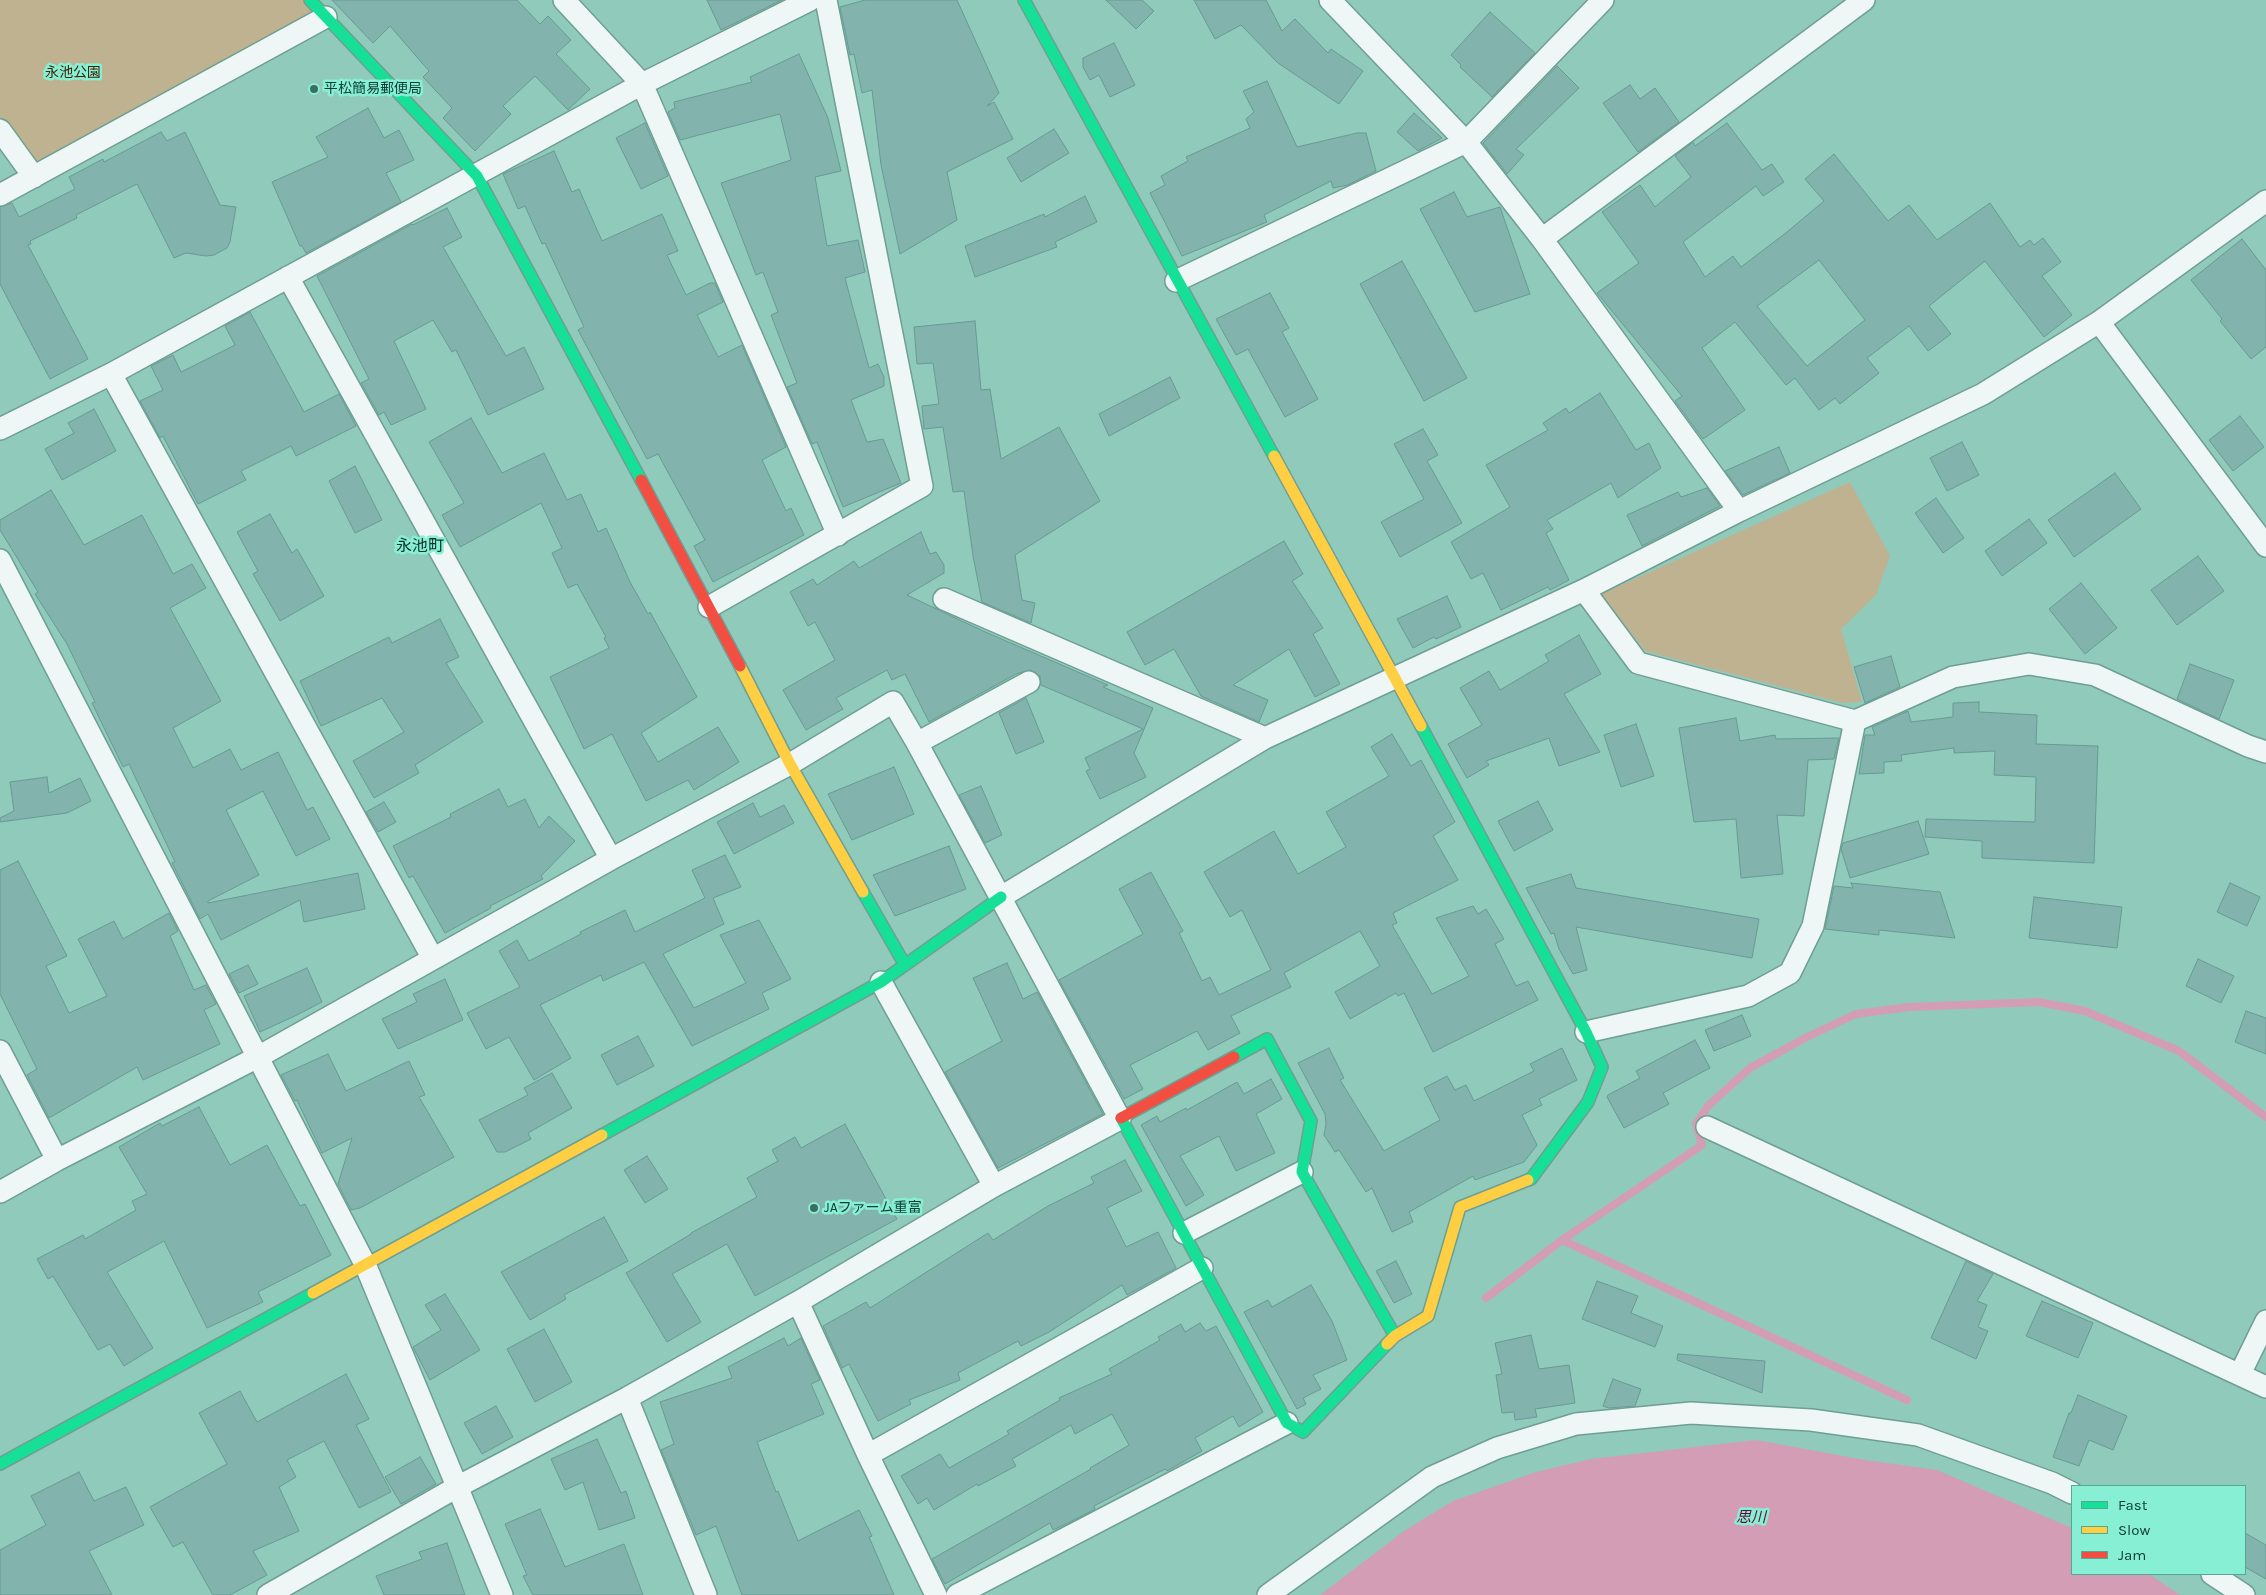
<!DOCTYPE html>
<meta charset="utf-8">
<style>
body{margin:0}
#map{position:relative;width:2266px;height:1595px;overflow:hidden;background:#90cabb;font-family:Karla,sans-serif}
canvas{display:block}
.legend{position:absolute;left:2071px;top:1485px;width:175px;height:90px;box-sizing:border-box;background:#86efd4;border:1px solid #56a793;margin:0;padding:6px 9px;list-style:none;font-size:15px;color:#0d3c32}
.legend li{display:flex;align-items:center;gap:10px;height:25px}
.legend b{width:25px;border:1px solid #56a793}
</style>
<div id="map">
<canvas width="2266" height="1595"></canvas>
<ul class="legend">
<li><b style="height:6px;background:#16e098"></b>Fast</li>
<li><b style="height:6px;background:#ffcf43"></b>Slow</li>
<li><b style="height:6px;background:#f24e42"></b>Jam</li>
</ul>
</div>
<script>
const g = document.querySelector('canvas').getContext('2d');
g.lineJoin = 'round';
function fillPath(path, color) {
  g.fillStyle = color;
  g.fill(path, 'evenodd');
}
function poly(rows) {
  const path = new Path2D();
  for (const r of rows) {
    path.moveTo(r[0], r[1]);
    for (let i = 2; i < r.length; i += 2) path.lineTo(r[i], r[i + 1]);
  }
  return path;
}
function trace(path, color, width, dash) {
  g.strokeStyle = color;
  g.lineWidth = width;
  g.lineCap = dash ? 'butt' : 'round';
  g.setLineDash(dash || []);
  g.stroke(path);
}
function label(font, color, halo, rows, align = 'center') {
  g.font = font + ' Karla,"Noto Sans JP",sans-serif';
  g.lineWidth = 5;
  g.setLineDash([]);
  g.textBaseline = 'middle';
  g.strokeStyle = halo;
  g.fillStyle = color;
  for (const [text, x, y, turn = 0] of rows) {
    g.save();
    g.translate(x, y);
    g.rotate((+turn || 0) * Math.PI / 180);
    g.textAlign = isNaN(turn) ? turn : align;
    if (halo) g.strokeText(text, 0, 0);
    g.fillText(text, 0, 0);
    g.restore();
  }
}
fillPath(poly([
 [0,0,310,0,326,17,34,177,0,135],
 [1850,482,1890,556,1876,595,1841,629,1862,702,1842,703,1645,651,1601,594]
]), '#bfb291');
fillPath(poly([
 [1756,1440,1865,1460,1937,1470,2072,1528,2072,1574,2149,1574,2180,1595,1320,1595,1404,1531,1453,1501,1536,1472,1591,1459]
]), '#d49db6');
trace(poly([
 [1486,1298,1562,1240],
 [1907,1400,1562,1240,1702,1145,1696,1124,1708,1106,1750,1068,1807,1037,1856,1014,1909,1007,2039,1002,2085,1011,2179,1051,2266,1117]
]), '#d49db6', 8);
const building = poly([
 [332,0,517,0,540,24,548,16,571,40,556,54,590,89,568,110,535,76,503,106,511,114,475,151,443,118,452,108,423,77,429,71,390,26,373,43,332,0],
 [707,0,782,0,721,30,707,0],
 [865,0,957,0,999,93,987,106,994,102,1013,139,947,172,957,220,900,254,881,165,872,90,862,93,854,54,850,55,840,7,865,0],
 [1106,0,1142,0,1154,11,1136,29,1106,0],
 [1194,0,1266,0,1282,31,1295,19,1328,53,1331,49,1363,71,1339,104,1278,63,1241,25,1215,39,1194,0],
 [1490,12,1535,53,1492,97,1460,67,1461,65,1451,55,1490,12],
 [1114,43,1135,85,1110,97,1099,75,1090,80,1083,67,1083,58,1114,43],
 [799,54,828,118,841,171,815,177,827,246,858,240,865,272,845,278,869,368,878,364,884,377,884,386,851,400,867,442,883,439,901,483,843,507,817,442,812,444,787,387,797,383,771,315,778,312,763,272,756,275,721,183,791,160,780,114,680,140,668,112,675,108,674,102,752,82,750,77,799,54],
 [1557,66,1579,88,1516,149,1524,155,1507,174,1483,143,1557,66],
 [1267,81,1297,147,1357,133,1366,133,1376,171,1348,185,1333,188,1331,181,1264,215,1267,222,1182,256,1150,193,1165,185,1161,176,1188,161,1186,157,1250,128,1246,119,1254,112,1243,91,1267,81],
 [1630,85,1640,99,1655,88,1679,122,1638,152,1603,103,1630,85],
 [368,108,384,138,399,130,414,160,386,173,401,202,306,253,302,246,300,246,272,182,328,157,316,137,368,108],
 [1414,113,1442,138,1418,151,1397,132,1414,113],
 [645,123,668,176,641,189,616,138,645,123],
 [1727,123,1762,170,1772,164,1784,182,1763,196,1756,186,1683,242,1705,277,1733,256,1741,267,1787,232,1824,201,1805,179,1834,154,1888,221,1909,205,1937,240,1990,203,2020,247,2030,240,2034,245,2043,238,2061,262,2042,276,2072,315,2044,337,1985,261,1929,306,1951,334,1928,351,1909,326,1867,358,1879,373,1840,404,1835,398,1819,410,1795,378,1786,385,1735,322,1702,348,1745,410,1703,439,1675,401,1682,396,1597,293,1639,263,1602,212,1640,185,1655,207,1691,177,1675,156,1693,142,1695,146,1727,123],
 [1819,260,1865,320,1807,366,1757,306,1819,260],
 [1054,129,1069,153,1021,182,1007,158,1054,129],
 [161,132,167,141,185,132,220,205,236,207,230,242,227,248,214,255,206,256,186,253,174,258,137,184,76,215,77,218,30,241,31,244,28,245,88,359,50,379,0,284,0,207,12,203,19,217,75,189,69,177,103,159,104,162,161,132],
 [554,151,572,192,579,189,602,241,662,214,678,251,667,255,686,295,710,283,715,283,723,302,697,315,718,357,742,345,786,447,762,460,786,511,791,508,804,535,713,582,694,546,705,540,658,454,647,459,578,330,584,327,545,243,542,244,525,206,518,209,503,174,554,151],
 [1454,192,1467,217,1500,207,1530,294,1475,312,1420,209,1454,192],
 [1085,196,1097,222,1055,242,1057,247,975,277,965,246,1044,214,1045,217,1085,196],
 [447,208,462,237,443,247,506,356,524,347,544,389,488,415,456,350,452,352,433,320,394,341,426,409,391,425,384,412,379,415,361,383,369,379,317,276,412,224,413,225,447,208],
 [2242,239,2266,270,2266,347,2251,359,2220,321,2222,319,2191,280,2242,239],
 [1402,261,1467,378,1424,401,1360,284,1402,261],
 [1270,293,1289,328,1282,332,1318,399,1285,417,1248,349,1236,355,1216,319,1270,293],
 [250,312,304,412,339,394,356,426,296,456,291,446,241,471,246,480,198,504,163,436,160,438,140,401,163,390,151,366,173,355,181,372,235,345,225,326,250,312],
 [975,321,981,390,990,389,1001,459,1059,427,1100,501,1015,555,1022,600,1035,603,1031,623,982,602,973,556,964,491,953,492,943,427,924,429,922,406,939,404,933,363,917,364,914,327,975,321],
 [1170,377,1180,398,1109,436,1099,414,1170,377],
 [1600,393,1636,450,1649,443,1661,468,1618,498,1611,483,1547,520,1553,529,1546,533,1569,580,1550,590,1548,587,1501,610,1483,573,1471,579,1451,542,1510,507,1486,465,1548,430,1543,423,1566,408,1569,413,1600,393],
 [94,409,116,451,62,480,45,449,74,433,68,423,94,409],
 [2240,416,2264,447,2233,471,2209,440,2240,416],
 [471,418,502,473,544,453,567,500,581,494,598,532,606,528,630,582,648,614,650,612,697,697,641,733,658,762,718,727,739,762,694,790,688,780,646,801,612,734,584,749,550,677,609,648,604,638,606,637,577,584,568,588,552,553,562,548,541,503,460,547,442,515,464,503,429,442,471,418],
 [1423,429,1438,455,1427,461,1462,523,1400,557,1381,522,1424,499,1394,444,1423,429],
 [1962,442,1979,475,1947,491,1930,458,1962,442],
 [1779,447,1790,473,1743,495,1725,471,1779,447],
 [355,466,382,520,355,533,329,481,355,466],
 [2115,473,2141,509,2074,557,2048,520,2115,473],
 [1707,488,1720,506,1642,546,1627,515,1678,492,1681,497,1707,488],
 [51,490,84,545,142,515,173,574,192,564,206,588,170,608,221,701,173,728,193,768,230,749,241,770,278,752,307,810,313,807,330,839,296,856,263,791,226,810,259,875,208,901,208,903,358,873,365,909,304,922,300,900,221,940,208,914,200,919,172,863,175,862,129,764,123,767,92,703,95,702,67,644,35,594,38,592,0,530,0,520,51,490],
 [1936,498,1964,538,1943,553,1915,513,1936,498],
 [270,514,292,553,297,549,324,596,280,621,253,574,258,571,237,532,270,514],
 [2029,519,2047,543,2002,576,1985,551,2029,519],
 [921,532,930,554,936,552,944,565,944,573,907,595,983,631,1108,685,1103,687,1153,708,1134,753,1146,777,1100,799,1086,771,1090,769,1085,758,1143,729,1041,685,1040,676,1030,670,1016,674,929,722,905,674,892,680,887,670,836,698,843,709,806,730,783,690,835,660,815,622,808,626,790,592,813,579,817,585,854,561,859,568,921,532],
 [1284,541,1303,574,1292,581,1323,628,1313,634,1340,684,1315,697,1289,649,1233,685,1268,700,1259,722,1201,696,1174,649,1145,665,1127,632,1284,541],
 [2198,556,2224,591,2177,625,2151,590,2198,556],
 [2081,583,2117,628,2085,654,2049,609,2081,583],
 [1447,596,1461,627,1436,639,1434,637,1413,648,1397,619,1447,596],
 [440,619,459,657,446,663,483,722,415,765,419,773,374,798,353,761,404,732,382,698,321,726,300,681,389,637,392,643,440,619],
 [1579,635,1601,674,1564,694,1600,752,1559,766,1549,738,1486,761,1489,765,1467,778,1448,744,1482,725,1460,688,1489,671,1500,690,1549,661,1545,655,1579,635],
 [1891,656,1900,687,1865,703,1854,667,1891,656],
 [2190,664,2234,680,2219,719,2177,699,2190,664],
 [1026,698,1044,742,1016,754,999,713,1026,698],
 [1979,702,1979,712,2037,715,2036,744,2098,746,2094,863,1982,858,1982,841,1925,837,1926,819,2035,822,2036,777,1994,775,1995,751,1954,753,1954,748,1901,755,1902,761,1884,762,1884,773,1859,774,1865,735,1875,735,1872,727,1908,711,1911,722,1953,717,1953,703,1979,702],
 [1736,718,1740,741,1775,735,1776,739,1839,738,1834,759,1808,760,1804,816,1777,815,1783,874,1741,878,1736,819,1694,822,1679,728,1736,718],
 [1636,724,1654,776,1621,787,1604,735,1636,724],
 [1392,734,1411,766,1421,760,1455,822,1433,836,1458,880,1393,913,1397,923,1392,925,1432,994,1469,976,1436,918,1473,906,1478,914,1486,909,1504,939,1495,944,1516,986,1528,981,1538,1000,1433,1052,1404,993,1398,996,1396,993,1350,1019,1335,992,1380,966,1360,931,1284,973,1291,987,1231,1016,1240,1033,1208,1050,1197,1031,1130,1065,1143,1089,1124,1099,1059,980,1143,934,1119,889,1151,872,1183,931,1179,933,1202,981,1210,977,1219,995,1271,970,1242,910,1230,917,1204,872,1274,831,1298,874,1346,847,1326,812,1389,776,1371,747,1392,734],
 [894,767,914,814,852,840,828,794,894,767],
 [47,777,49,793,80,778,91,801,67,813,0,822,0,818,14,811,10,782,47,777],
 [981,786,1002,835,985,843,959,795,981,786],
 [499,789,508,807,525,799,539,828,549,816,575,841,541,876,543,879,490,906,491,908,445,933,413,876,409,878,393,846,451,817,450,814,499,789],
 [1538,801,1553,830,1514,851,1498,821,1538,801],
 [384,802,396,822,378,832,366,812,384,802],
 [753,803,760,817,784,805,794,823,734,854,717,822,753,803],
 [1918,821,1929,854,1850,878,1841,849,1843,843,1918,821],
 [949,846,966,889,895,916,873,875,949,846],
 [725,855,741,887,713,898,724,924,663,954,694,1008,746,983,720,935,759,920,791,979,762,993,769,1009,692,1046,644,962,603,981,601,975,540,1005,571,1058,534,1080,509,1037,486,1049,467,1013,520,987,499,951,517,940,529,961,581,934,580,932,625,910,635,932,705,898,692,870,725,855],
 [18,861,67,956,46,966,69,1013,107,996,78,939,114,921,123,939,169,913,178,931,170,936,194,990,206,985,216,1004,204,1010,220,1044,143,1080,137,1067,49,1118,27,1075,37,1069,0,994,0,870,18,861],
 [1571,874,1576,888,1759,919,1752,958,1576,927,1587,970,1573,974,1559,949,1554,933,1551,934,1526,888,1571,874],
 [1851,883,1940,892,1955,938,1879,930,1879,935,1825,929,1834,886,1853,888,1851,883],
 [2230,883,2260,897,2247,926,2217,912,2230,883],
 [2034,897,2122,907,2117,948,2029,938,2034,897],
 [2198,959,2234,976,2221,1003,2186,986,2198,959],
 [1007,963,1023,999,1037,992,1103,1114,998,1168,945,1072,1002,1041,973,978,1007,963],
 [248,965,258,984,239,993,229,974,248,965],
 [307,968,322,1002,297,1015,260,1032,244,996,307,968],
 [445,979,463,1020,398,1049,382,1019,417,1002,413,994,445,979],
 [2246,1011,2266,1018,2266,1054,2235,1042,2246,1011],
 [1742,1015,1751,1036,1714,1051,1705,1030,1742,1015],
 [638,1036,654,1066,617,1085,601,1055,638,1036],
 [1695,1040,1710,1068,1663,1093,1669,1104,1624,1128,1607,1097,1608,1095,1640,1078,1636,1071,1695,1040],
 [1329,1048,1344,1078,1340,1080,1384,1151,1440,1120,1424,1088,1447,1076,1455,1090,1466,1085,1474,1101,1534,1071,1530,1064,1562,1048,1577,1080,1539,1099,1542,1105,1522,1115,1537,1145,1524,1162,1475,1180,1473,1176,1409,1212,1413,1222,1392,1232,1372,1188,1366,1192,1339,1150,1335,1152,1324,1135,1326,1124,1325,1114,1298,1063,1329,1048],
 [328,1054,346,1091,409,1061,425,1095,419,1097,454,1157,360,1208,351,1210,338,1184,352,1138,322,1153,297,1100,295,1101,281,1075,328,1054],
 [552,1073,572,1108,528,1133,531,1139,505,1152,497,1152,479,1120,528,1095,524,1088,552,1073],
 [1271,1079,1282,1099,1256,1114,1275,1153,1236,1171,1219,1136,1180,1156,1204,1195,1186,1206,1141,1125,1157,1116,1160,1122,1186,1108,1187,1110,1237,1082,1244,1094,1271,1079],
 [199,1107,230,1165,267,1145,300,1206,305,1204,331,1255,258,1292,263,1302,207,1328,164,1241,107,1272,153,1348,124,1366,110,1344,98,1350,53,1276,48,1279,37,1259,83,1235,85,1239,136,1210,132,1201,147,1194,119,1147,160,1123,162,1126,199,1107],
 [845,1124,897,1219,755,1296,727,1244,672,1274,701,1322,667,1342,626,1273,691,1234,691,1233,757,1197,747,1178,778,1161,772,1150,795,1137,801,1148,845,1124],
 [647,1156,668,1189,645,1203,624,1170,647,1156],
 [1125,1160,1142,1191,1107,1208,1126,1247,1158,1232,1176,1268,1127,1295,1122,1285,1049,1332,1021,1346,1018,1341,958,1373,960,1380,909,1400,911,1404,878,1421,849,1364,842,1368,823,1326,866,1302,870,1308,988,1233,993,1240,1048,1206,1094,1183,1091,1177,1125,1160],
 [604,1217,628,1261,564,1295,566,1299,530,1320,501,1272,604,1217],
 [1396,1261,1412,1294,1394,1303,1376,1271,1396,1261],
 [1966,1261,1993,1274,1977,1301,1987,1305,1978,1327,1988,1331,1976,1359,1931,1338,1966,1261],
 [1597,1281,1638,1296,1631,1313,1663,1326,1655,1347,1582,1319,1597,1281],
 [1311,1285,1332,1321,1347,1360,1313,1375,1321,1389,1303,1398,1306,1404,1297,1409,1244,1312,1268,1300,1272,1307,1311,1285],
 [445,1294,480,1350,430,1380,413,1347,441,1330,425,1305,445,1294],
 [2042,1301,2093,1323,2078,1358,2026,1336,2042,1301],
 [1200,1323,1206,1331,1216,1326,1263,1412,1239,1427,1233,1416,1195,1438,1202,1451,1167,1471,1165,1469,1094,1506,1095,1509,1068,1523,1053,1530,1050,1523,945,1584,932,1559,1091,1469,1090,1468,1129,1445,1112,1414,1075,1434,1071,1425,1012,1459,1016,1466,978,1486,977,1484,934,1510,927,1498,918,1504,901,1476,940,1454,949,1468,1009,1434,1007,1431,1060,1400,1059,1398,1112,1374,1109,1369,1160,1340,1158,1337,1181,1324,1185,1332,1200,1323],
 [544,1329,572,1382,535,1402,507,1349,544,1329],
 [1531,1335,1539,1369,1569,1365,1575,1403,1535,1409,1537,1417,1515,1420,1514,1412,1502,1413,1496,1375,1502,1374,1495,1343,1531,1335],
 [784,1338,788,1346,801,1338,820,1380,811,1384,824,1414,757,1442,776,1492,778,1491,798,1541,859,1510,872,1536,869,1537,894,1595,742,1595,716,1526,696,1535,661,1450,674,1444,660,1402,732,1378,728,1367,784,1338],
 [1678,1354,1765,1361,1762,1393,1677,1360,1678,1354],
 [346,1374,369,1419,356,1425,391,1492,359,1508,324,1441,287,1460,296,1477,279,1487,299,1531,253,1551,267,1575,230,1595,213,1595,183,1542,173,1547,150,1507,227,1464,199,1413,240,1391,257,1422,346,1374],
 [1613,1379,1641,1389,1635,1406,1609,1408,1603,1406,1613,1379],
 [2078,1395,2127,1416,2113,1450,2089,1440,2079,1466,2053,1457,2069,1413,2071,1413,2078,1395],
 [496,1406,513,1437,482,1454,464,1423,496,1406],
 [597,1439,621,1493,626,1491,635,1518,599,1530,583,1482,565,1490,551,1459,597,1439],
 [420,1457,436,1484,401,1504,385,1477,420,1457],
 [79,1472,94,1501,126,1487,144,1525,89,1551,112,1595,0,1595,0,1550,46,1525,31,1496,79,1472],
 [540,1509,565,1567,624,1544,643,1595,533,1595,523,1576,527,1575,505,1524,540,1509],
 [2245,1533,2266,1545,2266,1579,2245,1567,2245,1533],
 [447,1543,465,1595,384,1595,376,1576,422,1559,419,1552,447,1543]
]);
fillPath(building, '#82b3ac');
trace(building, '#669b94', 1);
const street = poly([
 [564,0,642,84,838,535],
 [1330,0,1466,142,1542,239,1739,511],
 [0,130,34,177],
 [0,195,326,17],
 [1542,239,1864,0],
 [288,277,611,859],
 [1176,281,1466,142,1603,0],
 [2099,322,2266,546],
 [111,374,432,957],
 [0,429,111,374,642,84,810,0],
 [0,560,365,1264,502,1595],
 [1584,590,1638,663,1855,721,1953,677,2029,664,2095,675,2248,746,2266,752],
 [944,599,1265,738],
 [709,607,922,486,826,0],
 [1001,897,1265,738,1584,590,1739,511,1983,394,2099,322,2266,201],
 [881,982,994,1186],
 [1586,1032,1748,996,1790,973,1813,926,1855,721],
 [0,1051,57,1160],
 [1707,1127,2266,1387],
 [0,1192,57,1160,258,1057,611,859,790,764,893,702,917,743],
 [1184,1233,1302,1172],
 [798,1302,868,1455,936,1595],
 [2240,1374,2266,1321],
 [627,1398,706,1595],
 [868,1455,1202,1268],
 [2212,1574,2244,1595],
 [268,1595,457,1487,627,1398,798,1302,994,1186,1120,1119,917,743,1029,682],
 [957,1595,1287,1423],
 [1268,1595,1432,1477,1497,1448,1576,1424,1691,1413,1811,1420,1918,1435,2052,1483,2072,1493]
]);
const fast = poly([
 [310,0,477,176,641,480],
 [1024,0,1274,456],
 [1421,726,1586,1032,1602,1067,1588,1102,1531,1179,1528,1180],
 [863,892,905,965],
 [1234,1057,1267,1039,1311,1121,1302,1172,1395,1336],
 [1121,1118,1287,1423,1303,1432,1387,1344],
 [602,1135,881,982,1001,897],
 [0,1464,313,1293]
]);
const slow = poly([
 [1274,456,1421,726],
 [740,666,790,764,863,892],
 [313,1293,602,1135],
 [1387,1344,1395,1336,1428,1316,1460,1207,1528,1180]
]);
const jam = poly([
 [641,480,740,666],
 [1121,1118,1234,1057]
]);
trace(street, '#6f9f93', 24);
trace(fast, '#6f9f93', 14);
trace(slow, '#6f9f93', 14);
trace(jam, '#6f9f93', 14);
trace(street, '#eef7f5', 21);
trace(fast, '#16e098', 11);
trace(slow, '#ffcf43', 11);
trace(jam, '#f24e42', 11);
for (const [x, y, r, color] of [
 [314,89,5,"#3b6e62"],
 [814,1208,5,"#3b6e62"]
]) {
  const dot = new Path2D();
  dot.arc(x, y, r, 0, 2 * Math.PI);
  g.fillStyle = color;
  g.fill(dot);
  trace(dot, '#86efd4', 2);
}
label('14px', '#442206', '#86efd4', [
 ["永池公園",73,73]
]);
label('14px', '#0d3c32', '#86efd4', [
 ["平松簡易郵便局",324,89],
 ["JAファーム重富",824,1208]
], 'left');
label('italic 15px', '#66093b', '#86efd4', [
 ["思川",1751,1518]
]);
label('16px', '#0e3028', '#86efd4', [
 ["永池町",420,546]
]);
</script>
